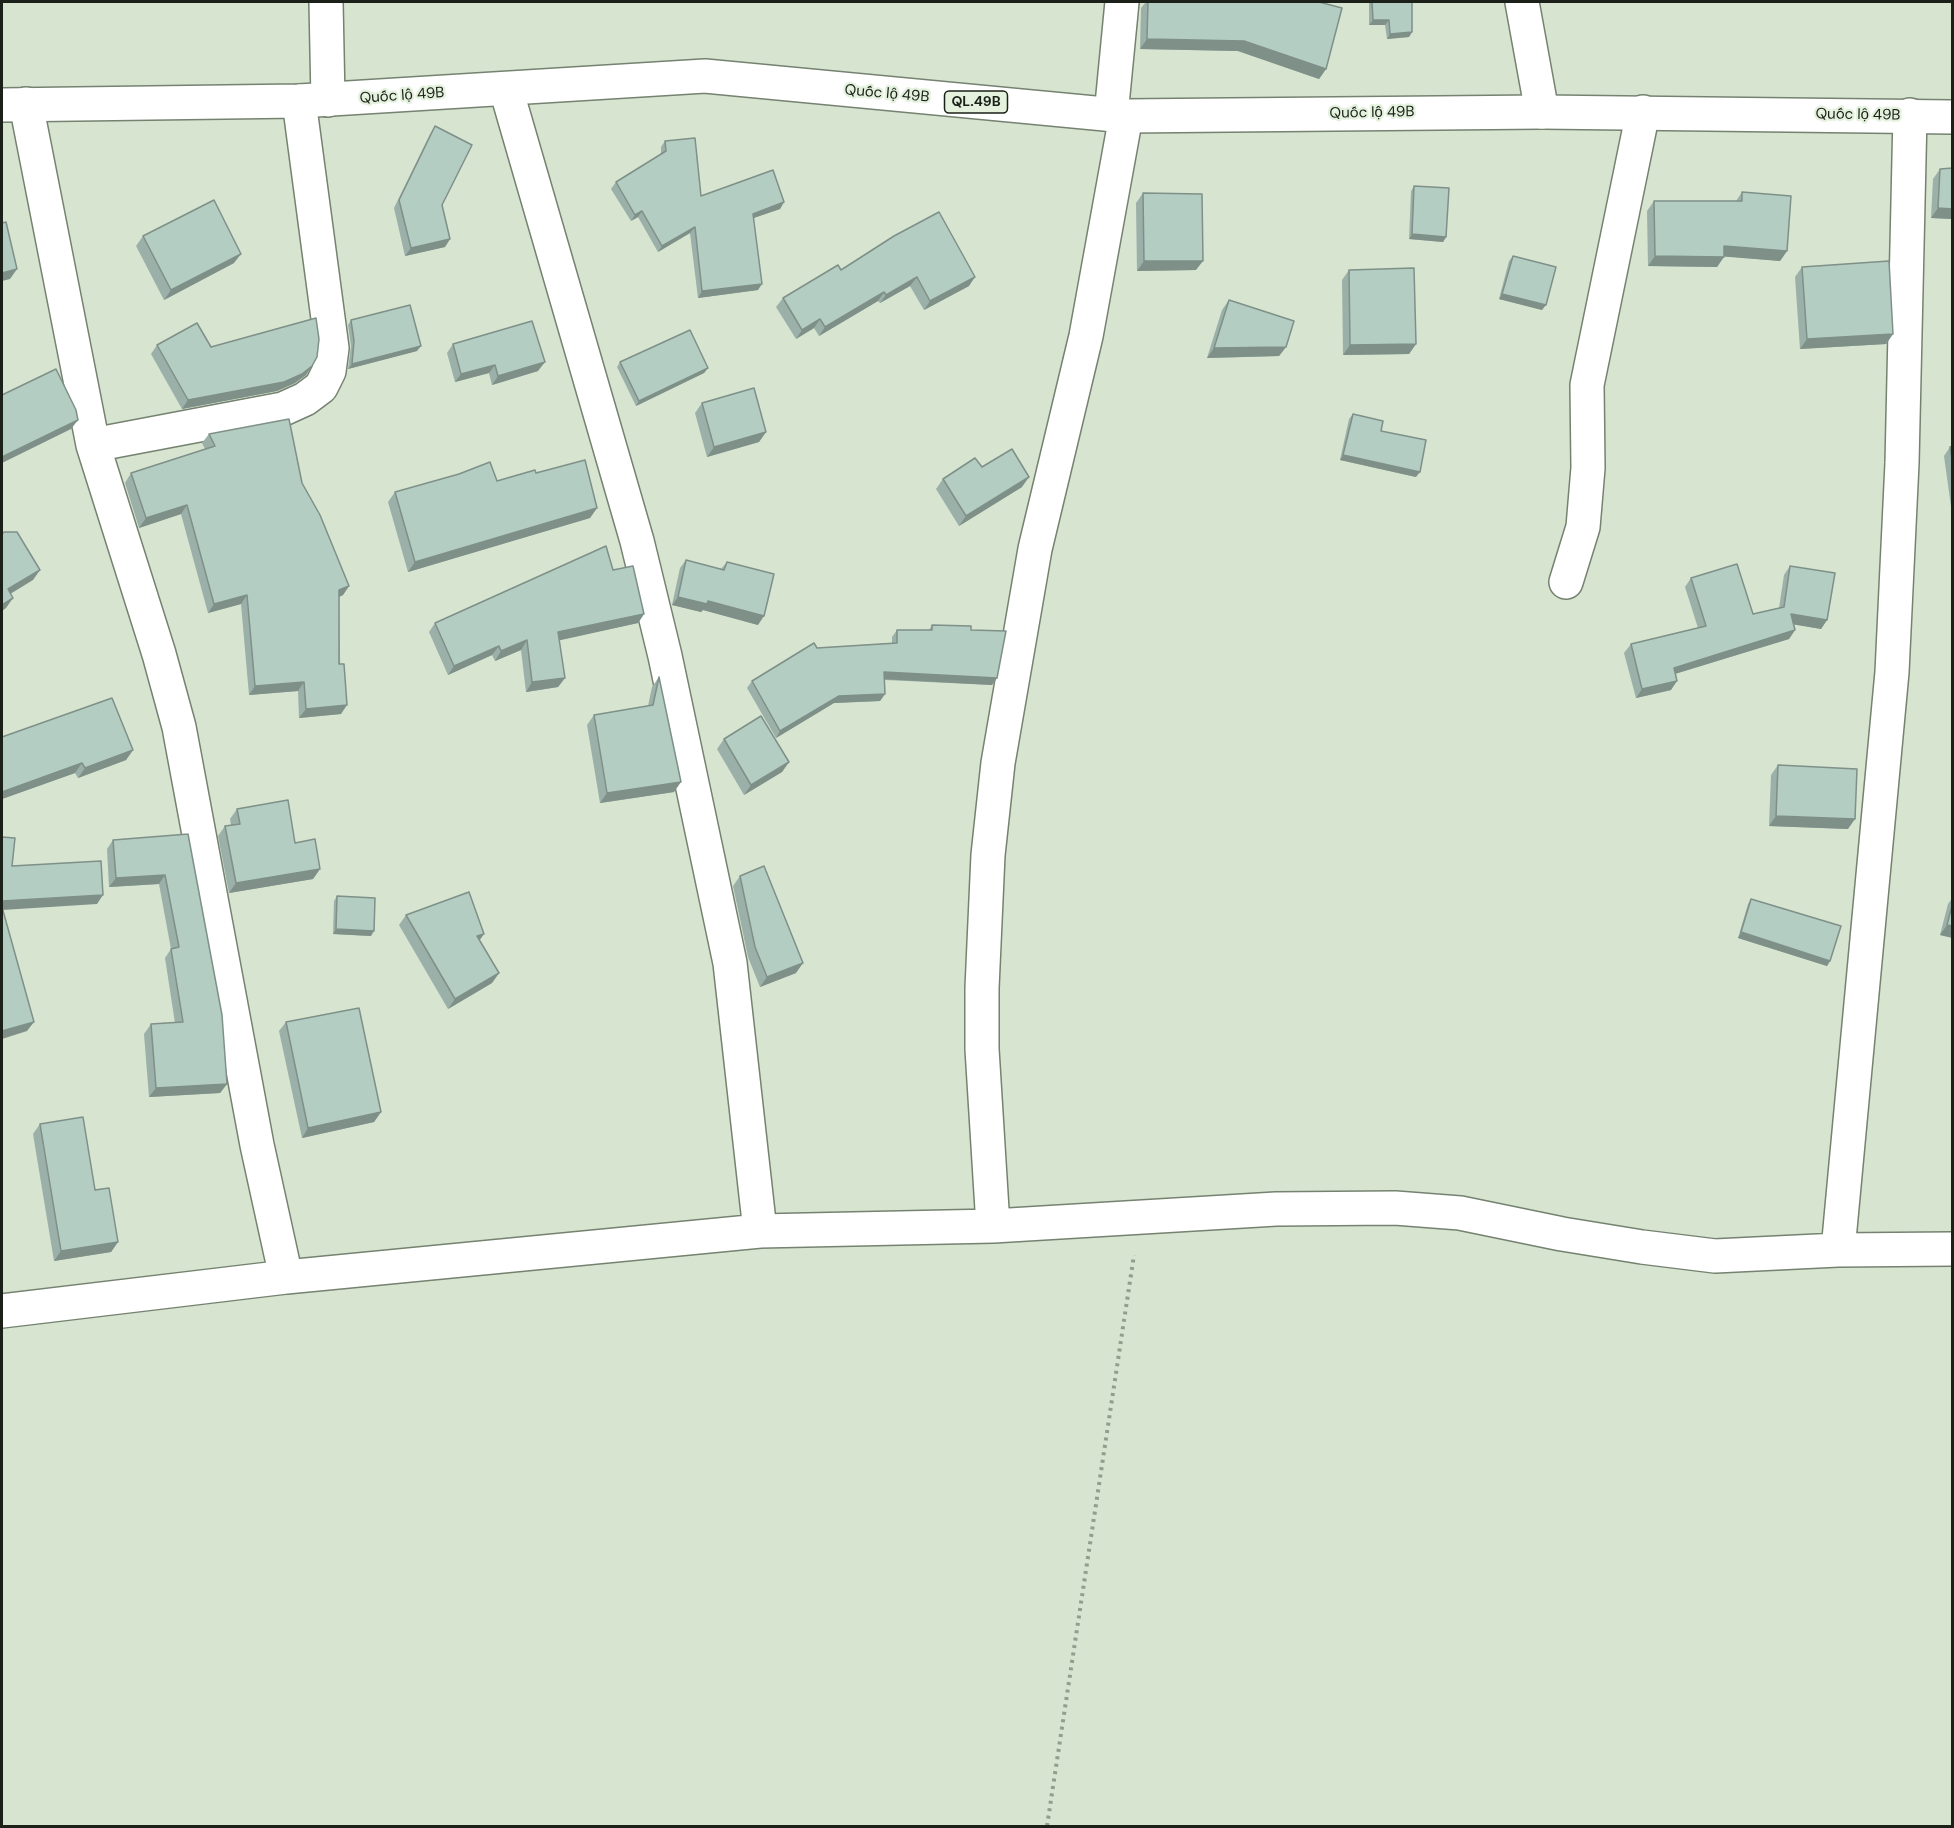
<!DOCTYPE html>
<meta charset="utf-8">
<style>
body{margin:0}
#map{position:relative;width:1954px;height:1828px;overflow:hidden;background:#d6e4d0;font-family:"DM Sans",sans-serif}
canvas{display:block}
.frame{position:absolute;inset:0;border:3px solid #1b2019;pointer-events:none}
</style>
<div id="map">
<canvas width="1954" height="1828"></canvas>
<div class="frame"></div>
</div>
<script>
const g = document.querySelector('canvas').getContext('2d');
g.lineJoin = 'round';
function poly(rows) {
  const path = new Path2D();
  for (const r of rows) {
    path.moveTo(r[0], r[1]);
    for (let i = 2; i < r.length; i += 2) path.lineTo(r[i], r[i + 1]);
  }
  return path;
}
function trace(path, color, width, dash) {
  g.strokeStyle = color;
  g.lineWidth = width;
  g.lineCap = dash ? 'butt' : 'round';
  g.setLineDash(dash || []);
  g.stroke(path);
}
function fillPath(path, color) {
  g.fillStyle = color;
  g.fill(path, 'evenodd');
}
function label(font, color, halo, rows, align = 'center') {
  g.font = font + ' "DM Sans",sans-serif';
  g.lineWidth = 4.5;
  g.setLineDash([]);
  g.textBaseline = 'middle';
  g.strokeStyle = halo;
  g.fillStyle = color;
  for (const [text, x, y, turn = 0] of rows) {
    g.save();
    g.translate(x, y);
    g.rotate((+turn || 0) * Math.PI / 180);
    g.textAlign = isNaN(turn) ? turn : align;
    if (halo) g.strokeText(text, 0, 0);
    g.fillText(text, 0, 0);
    g.restore();
  }
}
const minor = poly([
 [326,2,328,100],
 [1522,2,1542,112],
 [506,89,637,541,665,656,730,963,760,1231],
 [26,104,93,445,159,654,179,727,257,1145,286,1277],
 [1111,115,1122,2],
 [93,445,283,409,305,399,321,387,329,371,332,348,299,101],
 [1566,582,1583,527,1588,468,1587,385,1643,112],
 [993,1226,982,1049,982,988,988,855,998,763,1035,549,1086,336,1126,116],
 [1838,1250,1892,672,1902,463,1910,115],
 [2,1311,286,1277,760,1231,993,1226,1276,1209,1395,1208,1460,1213,1562,1234,1642,1247,1715,1256,1838,1250,1952,1249]
]);
const primary = poly([
 [2,105,299,101,705,76,1126,116,1542,112,1952,117]
]);
trace(minor, '#758270', 36);
trace(primary, '#758270', 36);
trace(poly([
 [1047,1826,1134,1255]
]), '#929d8e', 4, [3, 4.5]);
trace(minor, '#fff', 33);
trace(primary, '#fff', 33);
fillPath(poly([
 [1146,2,1319,2,1326,69,1319,79,1238,51,1140,49,1141,8],
 [1369,2,1412,2,1412,32,1409,37,1387,39,1385,25,1369,25],
 [435,126,442,205,450,239,445,247,405,256,394,208,430,134],
 [665,141,701,196,784,202,780,209,753,218,758,290,698,298,690,233,658,252,638,217,631,221,611,189,616,182,661,154,661,147],
 [1940,169,1953,219,1931,218,1933,179],
 [1414,186,1446,237,1443,242,1409,239,1411,191],
 [1742,192,1787,251,1780,261,1724,256,1717,267,1648,266,1647,211,1654,201,1736,201],
 [1143,193,1196,270,1137,271,1136,203],
 [143,236,234,263,164,300,136,246],
 [894,236,969,286,924,310,910,286,880,303,878,301,819,336,814,328,796,339,776,307,783,298,841,270],
 [1513,256,1542,310,1499,299,1509,261],
 [1802,267,1893,334,1886,344,1800,349,1795,277],
 [1349,270,1416,344,1409,354,1343,355,1342,280],
 [1229,300,1286,347,1279,356,1207,358,1222,310],
 [351,320,417,351,348,369,351,346,348,325],
 [453,344,538,371,492,385,489,373,455,382,447,353],
 [157,345,211,347,306,375,295,383,277,391,182,409,151,354],
 [620,362,708,368,704,373,636,406,617,367],
 [702,403,766,432,759,442,707,457,695,413],
 [1353,414,1381,431,1416,477,1340,460,1349,419],
 [209,434,302,483,349,586,343,595,339,597,341,714,299,718,298,691,249,695,241,604,208,613,181,514,139,528,125,483,131,473,205,449,202,443],
 [1953,446,1953,521,1944,456,1950,447],
 [536,473,597,508,590,518,408,572,388,502,395,492,497,481],
 [943,479,1022,487,959,526,936,489],
 [686,560,721,569,727,562,758,625,703,610,701,612,672,605,680,568],
 [1790,566,1827,620,1821,629,1794,624,1795,630,1789,639,1675,674,1671,690,1636,698,1624,653,1631,644,1698,628,1685,587,1691,578,1753,614,1779,608,1784,575],
 [613,570,644,614,638,623,559,640,565,678,558,687,526,692,521,650,495,661,492,655,448,675,429,632,435,623],
 [932,625,971,630,997,678,992,685,885,680,885,694,880,701,834,703,776,738,747,688,752,681,817,648,892,643,892,637,897,630,929,630],
 [659,677,674,792,600,803,587,725,594,715,648,706,652,687],
 [2,737,133,750,126,760,78,778,75,773,2,799],
 [724,739,789,762,782,772,744,795,717,749],
 [1778,765,1848,829,1769,826,1771,775],
 [237,809,295,843,320,869,313,879,229,893,218,836,225,826,231,825,230,819],
 [188,834,227,1084,220,1093,149,1097,144,1034,151,1024,175,1023,165,958,171,949,159,884,109,887,107,849,113,840],
 [740,876,796,973,760,987,748,957,733,886],
 [337,896,371,936,333,934,334,901],
 [1953,897,1953,938,1940,935,1948,904],
 [1751,899,1830,961,1827,966,1738,938,1748,904],
 [406,915,484,934,479,940,499,973,492,983,448,1009,399,925],
 [286,1022,381,1112,374,1122,302,1138,279,1031],
 [40,1124,95,1190,118,1242,111,1252,54,1261,33,1134]
]), '#9bb0a8');
fillPath(poly([
 [1373,20,1389,20,1385,25,1369,25],
 [1412,32,1409,37,1387,39,1390,34],
 [1147,39,1244,41,1326,69,1319,79,1238,51,1140,49],
 [784,202,780,209,748,220,753,214],
 [1938,208,1953,209,1953,219,1931,218],
 [642,211,638,217,631,221,635,215],
 [695,227,690,233,658,252,662,246],
 [1412,234,1446,237,1443,242,1409,239],
 [450,239,445,247,405,256,411,248],
 [1724,246,1787,251,1780,261,1717,256],
 [241,254,234,263,164,300,171,290],
 [1655,256,1724,257,1717,267,1648,266],
 [1144,261,1203,261,1196,270,1137,271],
 [17,269,10,279,2,281,2,273],
 [917,277,910,286,880,303,886,295],
 [975,277,969,286,924,310,930,301],
 [762,284,758,290,698,298,702,291],
 [884,292,878,301,819,336,825,327],
 [1502,294,1546,305,1542,310,1499,299],
 [820,319,814,328,796,339,802,330],
 [1893,334,1886,344,1800,349,1807,339],
 [1416,344,1409,354,1343,355,1350,345],
 [421,346,417,351,348,369,352,364],
 [1286,347,1279,356,1207,358,1214,348],
 [545,362,538,371,492,385,498,376],
 [495,365,489,373,455,382,461,374],
 [312,366,306,375,295,383,277,391,182,409,188,400],
 [708,368,704,373,636,406,639,401],
 [78,420,71,429,2,463,2,457],
 [766,432,759,442,707,457,714,447],
 [1343,455,1420,472,1416,477,1340,460],
 [1029,477,1022,487,959,526,966,516],
 [187,505,181,514,139,528,146,518],
 [597,508,590,518,408,572,415,562],
 [40,570,33,580,2,599,8,589],
 [349,586,343,595,332,600,339,590],
 [247,595,241,604,208,613,214,604],
 [678,597,708,601,764,616,758,625,703,610,701,612,672,605],
 [13,598,6,608,2,611,2,605],
 [644,614,638,623,552,642,558,632],
 [1791,614,1827,620,1821,629,1785,623],
 [1795,630,1789,639,1668,676,1674,668],
 [527,640,521,650,495,661,501,651],
 [499,646,492,655,448,675,454,666],
 [884,672,997,678,992,685,880,679],
 [565,678,558,687,526,692,532,682],
 [1677,681,1671,690,1636,698,1642,689],
 [304,682,298,691,249,695,255,686],
 [885,694,880,701,834,703,776,738,780,731,839,696],
 [347,705,341,714,299,718,306,709],
 [133,750,126,760,78,778,85,768],
 [789,762,782,772,744,795,751,785],
 [82,763,75,773,2,799,2,792],
 [681,782,674,792,600,803,607,793],
 [1776,816,1855,819,1848,829,1769,826],
 [320,869,313,879,229,893,236,883],
 [165,875,159,884,109,887,116,878],
 [103,895,97,904,2,910,2,901],
 [1947,925,1953,926,1953,938,1940,935],
 [336,929,374,931,371,936,333,934],
 [1741,932,1830,961,1827,966,1738,938],
 [484,934,477,944,477,936],
 [803,963,796,973,760,987,767,977],
 [499,973,492,983,448,1009,455,999],
 [34,1022,27,1031,2,1039,2,1031],
 [227,1084,220,1093,149,1097,156,1088],
 [381,1112,374,1122,302,1138,308,1128],
 [118,1242,111,1252,54,1261,61,1251]
]), '#7e9088');
const building = poly([
 [1148,2,1319,2,1342,8,1326,69,1244,41,1147,39,1148,2],
 [1372,2,1412,2,1412,32,1390,34,1389,20,1373,20,1372,2],
 [435,126,472,145,442,205,450,239,411,248,399,200,435,126],
 [695,138,701,196,773,170,784,202,753,214,762,284,702,291,695,227,662,246,642,211,635,215,616,182,666,151,665,141,695,138],
 [1953,168,1953,209,1938,208,1940,169,1953,168],
 [1414,186,1449,188,1446,237,1412,234,1414,186],
 [1742,192,1791,196,1787,251,1724,246,1724,257,1655,256,1654,201,1742,201,1742,192],
 [1143,193,1202,194,1203,261,1144,261,1143,193],
 [214,200,241,254,171,290,143,236,214,200],
 [939,212,975,277,930,301,917,277,886,295,884,292,825,327,820,319,802,330,783,298,838,265,841,270,894,236,939,212],
 [6,222,17,269,2,273,2,223,6,222],
 [1513,256,1556,267,1546,305,1502,294,1513,256],
 [1889,261,1893,334,1807,339,1802,267,1889,261],
 [1414,268,1416,344,1350,345,1349,270,1414,268],
 [1229,300,1294,321,1286,347,1214,348,1229,300],
 [410,305,421,346,352,364,354,341,351,320,410,305],
 [316,318,319,339,317,357,312,366,302,374,284,382,188,400,157,345,197,323,211,347,316,318],
 [532,321,545,362,498,376,495,365,461,374,453,344,532,321],
 [690,330,708,368,639,401,620,362,690,330],
 [56,369,76,410,78,420,2,457,2,395,56,369],
 [754,388,766,432,714,447,702,403,754,388],
 [1353,414,1383,421,1381,431,1426,440,1420,472,1343,455,1353,414],
 [289,419,302,483,320,515,349,586,339,590,339,664,344,664,347,705,306,709,304,682,255,686,247,595,214,604,187,505,146,518,131,473,215,446,209,434,289,419],
 [1953,446,1953,465,1950,447,1953,446],
 [1012,449,1029,477,966,516,943,479,975,458,982,467,1012,449],
 [585,460,597,508,415,562,395,492,459,474,490,462,497,481,535,470,536,473,585,460],
 [4,532,17,532,40,570,8,589,13,598,2,605,2,534,4,532],
 [606,546,613,570,633,566,644,614,558,632,565,678,532,682,527,640,501,651,499,646,454,666,435,623,606,546],
 [686,560,724,570,727,562,774,574,764,616,708,601,707,604,678,597,686,560],
 [1737,564,1753,614,1784,607,1790,566,1835,573,1827,620,1791,614,1795,630,1674,668,1677,681,1642,689,1631,644,1706,626,1691,578,1737,564],
 [932,625,971,626,971,630,1006,631,997,678,884,672,885,694,839,696,780,731,752,681,814,643,817,648,897,643,897,630,932,630,932,625],
 [659,677,681,782,607,793,594,715,653,705,659,677],
 [112,698,133,750,85,768,82,763,2,792,2,737,112,698],
 [761,716,789,762,751,785,724,739,761,716],
 [1778,765,1857,769,1855,819,1776,816,1778,765],
 [288,800,295,843,315,839,320,869,236,883,225,826,240,824,237,809,288,800],
 [188,834,222,1015,227,1084,156,1088,151,1024,183,1022,171,949,179,947,165,875,116,878,113,840,188,834],
 [2,837,15,838,12,866,101,861,103,895,2,901,2,837],
 [764,866,803,963,767,977,755,947,740,876,764,866],
 [469,892,484,934,477,936,499,973,455,999,406,915,469,892],
 [337,896,375,898,374,931,336,929,337,896],
 [1751,899,1841,926,1830,961,1741,932,1751,899],
 [1953,902,1953,926,1947,925,1953,902],
 [2,907,34,1022,2,1031,2,907],
 [359,1008,381,1112,308,1128,286,1022,359,1008],
 [83,1117,95,1190,109,1188,118,1242,61,1251,40,1124,83,1117]
]);
fillPath(building, '#b4cdc3');
trace(building, '#7e9088', 1.5);
for (const [x, y, w] of [
 [976,102,63]
]) {
  const box = new Path2D();
  box.roundRect(x - w / 2, y - 11, w, 22, 4.5);
  g.fillStyle = '#e3f1dd';
  g.fill(box);
  trace(box, '#1b2019', 1.5);
}
label('bold 14px', '#1b2019', null, [
 ["QL.49B",976,102]
]);
label('15px', '#1b2019', '#e3f1dd', [
 ["Quốc lộ 49B",887,94,5],
 ["Quốc lộ 49B",402,96,-4],
 ["Quốc lộ 49B",1372,113,-1],
 ["Quốc lộ 49B",1858,115,1]
]);
</script>
